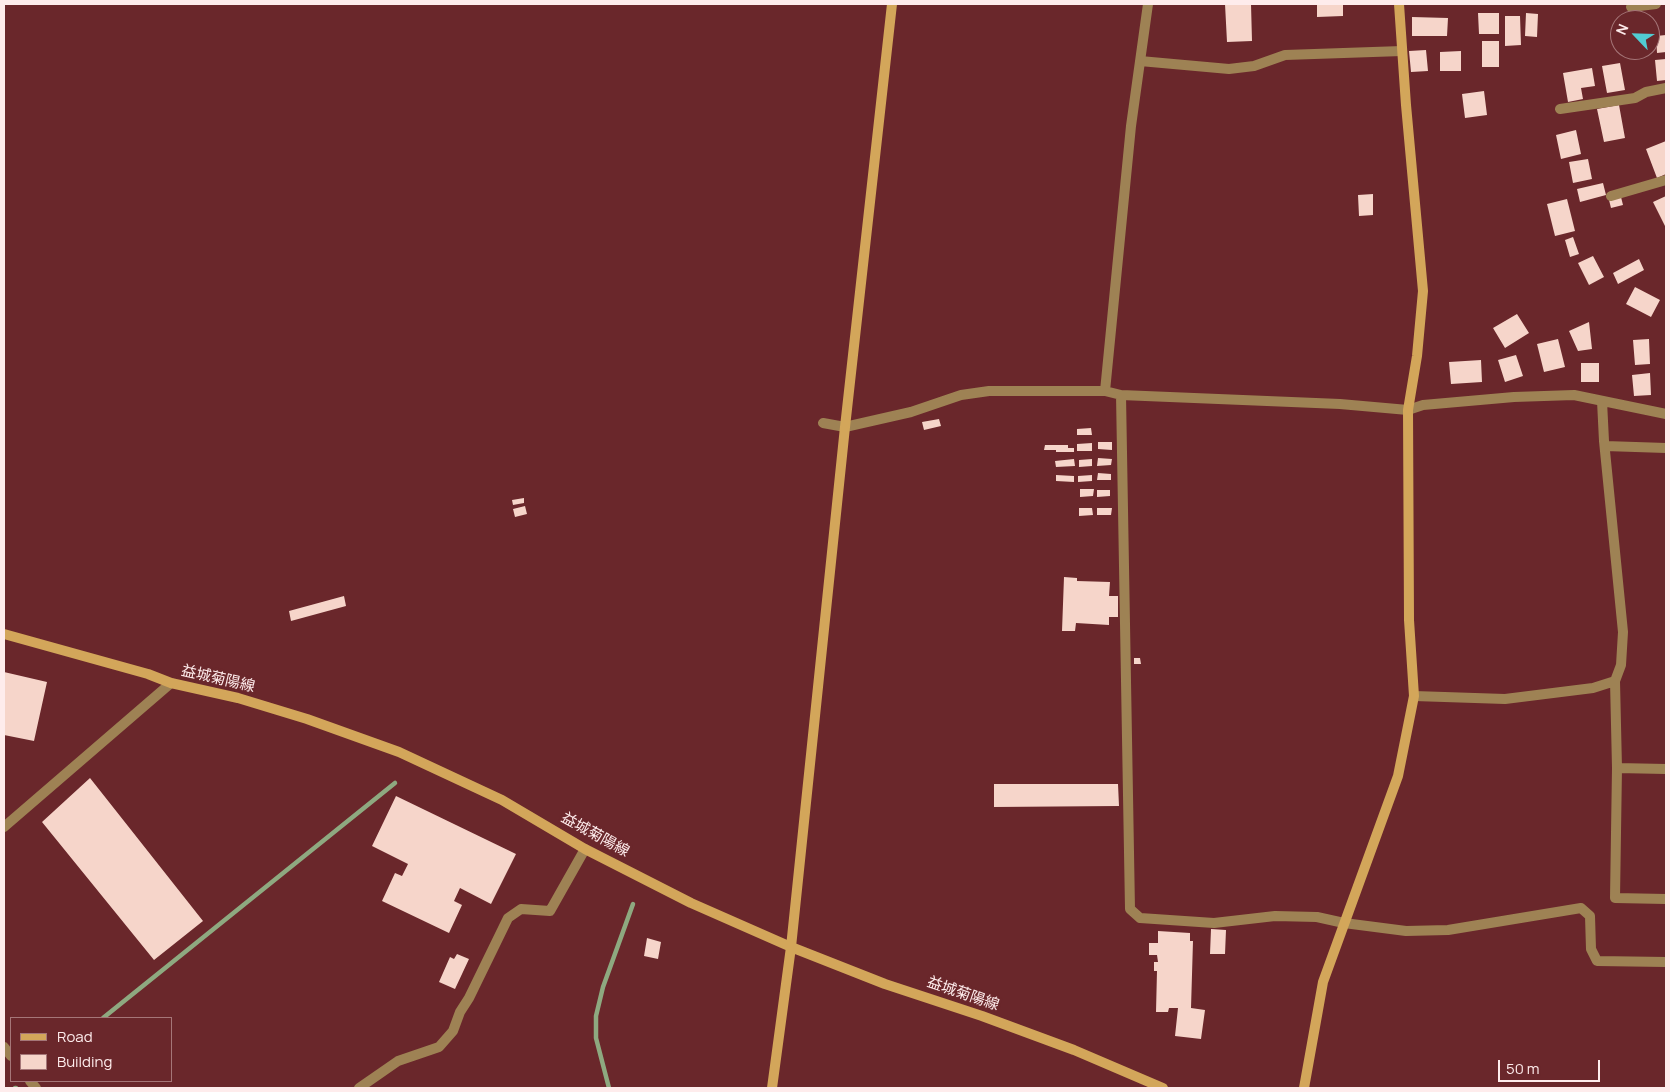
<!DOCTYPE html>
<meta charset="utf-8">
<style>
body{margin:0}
#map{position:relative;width:1670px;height:1092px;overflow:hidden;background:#6a272b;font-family:Manrope,sans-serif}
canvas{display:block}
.frame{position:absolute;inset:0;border:5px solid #feecec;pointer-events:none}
.legend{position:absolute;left:10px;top:1017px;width:162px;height:65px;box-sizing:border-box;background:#6a272b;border:1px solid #a57678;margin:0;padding:6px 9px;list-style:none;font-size:15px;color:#feecec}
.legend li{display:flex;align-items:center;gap:10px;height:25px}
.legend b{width:25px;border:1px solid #a57678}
.north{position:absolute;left:1610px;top:10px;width:50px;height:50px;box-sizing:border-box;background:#6a272b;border:1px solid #a57678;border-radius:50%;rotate:294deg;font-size:14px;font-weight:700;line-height:20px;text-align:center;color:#feecec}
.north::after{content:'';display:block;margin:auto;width:18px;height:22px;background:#51ccd2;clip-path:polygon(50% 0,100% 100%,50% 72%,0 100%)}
.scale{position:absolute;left:1498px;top:1060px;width:102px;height:22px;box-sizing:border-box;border:2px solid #feecec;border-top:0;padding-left:6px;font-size:15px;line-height:18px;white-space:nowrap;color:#feecec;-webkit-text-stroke:4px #6a272b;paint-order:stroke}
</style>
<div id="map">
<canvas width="1670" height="1092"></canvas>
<div class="frame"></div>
<ul class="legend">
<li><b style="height:6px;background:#d3a65a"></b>Road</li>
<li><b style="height:14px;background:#f6d5ca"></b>Building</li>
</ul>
<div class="north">N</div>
<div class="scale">50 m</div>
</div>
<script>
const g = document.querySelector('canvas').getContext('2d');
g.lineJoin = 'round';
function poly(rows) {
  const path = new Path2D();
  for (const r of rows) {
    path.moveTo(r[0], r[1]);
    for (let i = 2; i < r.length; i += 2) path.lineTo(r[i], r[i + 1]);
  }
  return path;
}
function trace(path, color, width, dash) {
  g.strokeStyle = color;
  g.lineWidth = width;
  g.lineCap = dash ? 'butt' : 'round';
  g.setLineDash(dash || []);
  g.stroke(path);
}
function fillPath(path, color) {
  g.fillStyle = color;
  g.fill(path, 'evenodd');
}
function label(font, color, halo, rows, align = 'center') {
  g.font = font + ' Manrope,"Noto Sans JP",sans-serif';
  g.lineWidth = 5;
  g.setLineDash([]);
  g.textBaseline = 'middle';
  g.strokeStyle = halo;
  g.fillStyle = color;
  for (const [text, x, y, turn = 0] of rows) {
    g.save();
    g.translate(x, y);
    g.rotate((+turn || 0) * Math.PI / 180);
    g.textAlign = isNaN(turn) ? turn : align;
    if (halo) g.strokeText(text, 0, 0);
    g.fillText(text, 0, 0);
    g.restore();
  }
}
trace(poly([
 [103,1018,395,783],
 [15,1088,16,1088],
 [609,1088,596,1038,596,1016,603,987,633,904]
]), '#8ea980', 4.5);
fillPath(poly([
 [1225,4,1251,4,1252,41,1227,42],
 [1317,4,1343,4,1343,16,1317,17],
 [1478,13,1499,13,1499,34,1479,34],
 [1526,13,1538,14,1537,37,1525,36],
 [1505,16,1520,16,1521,45,1505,46],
 [1412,17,1448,18,1447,36,1412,36],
 [1666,35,1666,52,1657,53,1656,36],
 [1482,41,1499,41,1499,67,1482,67],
 [1426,50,1428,71,1411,72,1409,51],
 [1461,51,1461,71,1440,71,1440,52],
 [1666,59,1666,80,1657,81,1655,60],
 [1620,63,1625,90,1607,93,1602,66],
 [1592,68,1595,86,1581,88,1583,99,1568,102,1563,73],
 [1484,91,1487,115,1465,118,1462,94],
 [1619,105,1625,138,1604,142,1597,109],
 [1576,130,1581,154,1561,159,1556,135],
 [1666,141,1666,174,1657,178,1646,149],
 [1588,159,1592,179,1573,183,1569,162],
 [1603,183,1606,195,1580,202,1577,189],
 [1373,194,1373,215,1359,216,1358,195],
 [1666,196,1666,225,1665,226,1653,202],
 [1621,197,1623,205,1611,208,1609,200],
 [1567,199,1575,231,1555,236,1547,204],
 [1573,237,1579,254,1570,257,1565,240],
 [1593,256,1604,277,1589,285,1578,263],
 [1639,259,1644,270,1618,284,1613,273],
 [1635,287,1660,300,1651,317,1626,304],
 [1517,314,1529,333,1505,348,1493,328],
 [1589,322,1592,349,1578,351,1569,331],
 [1558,339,1565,367,1544,372,1537,344],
 [1649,339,1650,364,1635,365,1633,340],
 [1516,355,1523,376,1505,382,1498,360],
 [1481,360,1482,382,1451,384,1449,362],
 [1581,363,1599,363,1599,382,1581,382],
 [1650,373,1651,395,1634,396,1632,375],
 [939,419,941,426,924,430,922,422],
 [1091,428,1092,435,1077,435,1077,429],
 [1098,442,1112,442,1112,450,1098,449],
 [1092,443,1092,451,1077,451,1077,444],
 [1045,445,1068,445,1068,448,1074,448,1074,452,1056,452,1056,450,1044,450],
 [1098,458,1112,459,1111,465,1097,466],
 [1074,459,1075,466,1056,467,1055,461],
 [1092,459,1092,466,1079,467,1079,460],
 [1098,473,1111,474,1111,480,1097,480],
 [1056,475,1074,476,1074,482,1056,481],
 [1092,475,1092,481,1078,482,1078,476],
 [1080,489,1094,489,1093,496,1080,497],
 [1097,490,1110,490,1110,496,1097,497],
 [524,498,524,503,513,505,512,500],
 [525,506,527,514,515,517,513,509],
 [1079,508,1092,508,1093,515,1079,516],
 [1097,508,1112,508,1111,515,1097,515],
 [1064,577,1077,578,1077,581,1110,582,1109,596,1118,596,1118,617,1109,617,1109,625,1076,623,1075,631,1062,631],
 [344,596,346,606,291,621,289,611],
 [1134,658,1140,658,1141,664,1134,664],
 [4,672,47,682,34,741,4,735],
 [90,778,203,921,154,960,42,822],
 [994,784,1118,784,1119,806,994,807],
 [396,796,516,854,491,904,460,888,454,901,462,905,449,933,382,901,395,873,402,876,408,864,372,846],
 [1211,929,1226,930,1225,954,1210,954],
 [1158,931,1190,933,1190,941,1193,941,1191,1008,1205,1010,1201,1039,1175,1036,1178,1008,1169,1008,1168,1012,1156,1012,1157,971,1154,971,1154,962,1158,962,1157,955,1149,955,1149,943,1158,943],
 [647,938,661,942,658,959,644,956],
 [457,954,469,959,455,989,439,982,450,957,454,959]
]), '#f6d5ca');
trace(poly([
 [1631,7,1656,4],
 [1140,61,1229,69,1254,66,1285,55,1402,51],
 [1560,109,1635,98,1646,92,1666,88],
 [1611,196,1666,180],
 [1105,391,1131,126,1148,4],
 [1121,395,1130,909,1140,918,1214,923,1275,916,1317,917,1344,923,1406,931,1448,930,1581,908,1590,916,1591,949,1597,961,1666,962],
 [823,423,845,427,911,412,961,395,989,391,1105,391,1121,395,1340,404,1408,410,1423,405,1514,397,1574,395,1666,414],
 [1605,446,1666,448],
 [1615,681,1617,768,1615,898,1666,899],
 [1414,696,1505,699,1593,688,1615,681,1621,665,1623,632,1604,441,1602,401],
 [1617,768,1666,769],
 [4,827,171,683],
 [4,1047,11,1056],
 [30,1081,36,1088],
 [359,1088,398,1061,439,1047,453,1031,460,1012,469,998,508,918,521,909,550,911,585,849]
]), '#9e8254', 10);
trace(poly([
 [4,634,148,674,171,683,238,698,307,719,399,752,502,800,585,849,691,903,791,947,885,984,982,1016,1074,1050,1163,1088],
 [772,1088,791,947,845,427,892,4],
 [1304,1088,1323,982,1398,776,1414,696,1409,620,1408,410,1417,356,1423,291,1406,105,1399,4]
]), '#d3a65a', 10);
label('15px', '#feecec', '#6a272b', [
 ["益城菊陽線",218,679,13],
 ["益城菊陽線",595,835,29],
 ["益城菊陽線",963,994,19]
]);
</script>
